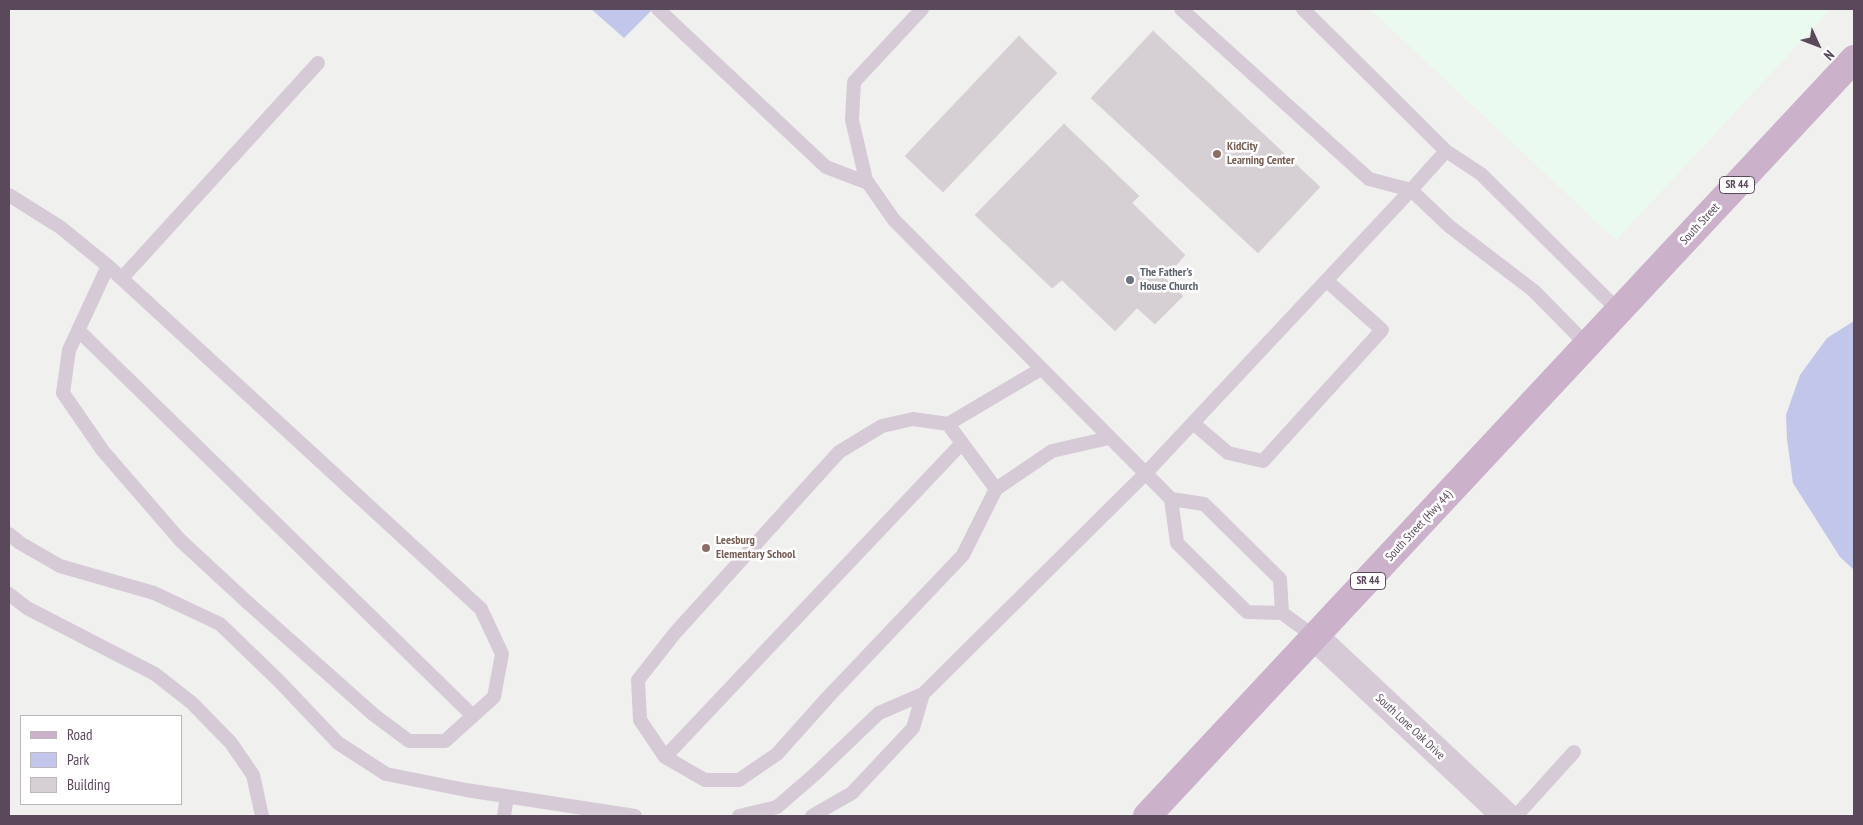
<!DOCTYPE html>
<style>
body{margin:0}
#map{position:relative;width:1863px;height:825px;overflow:hidden;background:#f0f1ef;font-family:"PT Sans Narrow",sans-serif}
canvas{display:block}
.frame{position:absolute;inset:0;border:10px solid #5a495a;pointer-events:none}
.legend{position:absolute;left:20px;top:715px;width:162px;height:90px;box-sizing:border-box;background:#fff;border:1px solid #bdb6bd;margin:0;padding:6px 9px;list-style:none;font-size:15px;color:#5a495a}
.legend li{display:flex;align-items:center;gap:10px;height:25px}
.legend b{width:25px;border:1px solid #bdb6bd}
.north{position:absolute;left:1793px;top:20px;width:50px;height:50px;-webkit-text-stroke:4px #fff;paint-order:stroke;rotate:133deg;font-size:14px;font-weight:700;line-height:20px;text-align:center;color:#5a495a}
.north::after{content:'';display:block;margin:auto;width:18px;height:22px;background:#5a495a;clip-path:polygon(50% 0,100% 100%,50% 72%,0 100%)}
</style>
<div id="map">
<canvas width="1863" height="825"></canvas>
<div class="frame"></div>
<ul class="legend">
<li><b style="height:6px;background:#cbb2ca"></b>Road</li>
<li><b style="height:14px;background:#c2c6ea"></b>Park</li>
<li><b style="height:14px;background:#d6cfd4"></b>Building</li>
</ul>
<div class="north">N</div>
</div>
<script>
const g = document.querySelector('canvas').getContext('2d');
g.lineJoin = 'round';
function fillPath(path, color) {
  g.fillStyle = color;
  g.fill(path, 'evenodd');
}
function poly(rows) {
  const path = new Path2D();
  for (const r of rows) {
    path.moveTo(r[0], r[1]);
    for (let i = 2; i < r.length; i += 2) path.lineTo(r[i], r[i + 1]);
  }
  return path;
}
function trace(path, color, width, dash) {
  g.strokeStyle = color;
  g.lineWidth = width;
  g.lineCap = dash ? 'butt' : 'round';
  g.setLineDash(dash || []);
  g.stroke(path);
}
function label(font, color, halo, rows, align = 'center') {
  g.font = font + ' "PT Sans Narrow",sans-serif';
  g.lineWidth = 5;
  g.setLineDash([]);
  g.textBaseline = 'middle';
  g.strokeStyle = halo;
  g.fillStyle = color;
  for (const [text, x, y, turn = 0] of rows) {
    g.save();
    g.translate(x, y);
    g.rotate((+turn || 0) * Math.PI / 180);
    g.textAlign = isNaN(turn) ? turn : align;
    if (halo) g.strokeText(text, 0, 0);
    g.fillText(text, 0, 0);
    g.restore();
  }
}
fillPath(poly([
 [1370,9,1831,9,1616,240]
]), '#eafaee');
fillPath(poly([
 [591,9,653,9,624,38],
 [1854,321,1854,570,1840,557,1793,483,1787,439,1786,415,1800,375,1827,338]
]), '#c2c6ea');
const building = poly([
 [1153,31,1320,187,1258,253,1091,98,1153,31],
 [1019,36,1057,73,943,192,905,156,1019,36],
 [1064,124,1139,196,1132,203,1185,255,1165,278,1183,296,1155,324,1137,308,1115,331,1062,280,1052,288,975,215,1064,124]
]);
fillPath(building, '#d6cfd4');
trace(building, '#dad4d8', 1);
trace(poly([
 [658,9,826,167,868,183],
 [922,9,854,82,852,120,866,180,894,220,1171,499,1204,504,1280,579,1282,613],
 [1181,9,1369,179,1411,190,1449,226,1534,291,1587,345],
 [1303,9,1446,151,1481,174,1619,311],
 [9,195,60,227,108,266,481,609,502,654,494,697,445,741,409,741,374,715,247,602,180,540,103,451,63,393,69,350,108,266],
 [122,278,318,63],
 [78,330,473,716],
 [1041,369,948,424,913,419,882,426,839,452,675,633,638,680,640,720,665,757,705,780,739,780,777,754,828,697,963,555,996,489,1052,451,1109,438],
 [1193,423,1228,453,1263,461,1382,330,1327,281],
 [948,424,996,489],
 [1171,499,1177,543,1247,612,1282,613,1315,637],
 [9,534,20,543,60,566,154,593,220,624,279,681,338,743,386,774,466,790,635,816],
 [9,594,27,608,155,674,192,703,231,743,253,775,262,816],
 [665,757,962,443],
 [504,816,507,796],
 [739,816,777,807,814,775,879,713,923,694,1145,474,1411,190,1446,151],
 [812,816,852,793,913,728,923,694],
 [1516,816,1574,752]
]), '#d7cad7', 14);
trace(poly([
 [1315,637,1506,816]
]), '#d7cad7', 28);
trace(poly([
 [1147,816,1854,59]
]), '#cbb2ca', 28);
for (const [x, y, r, color] of [
 [1217,154,5,"#8d6e63"],
 [1130,280,5,"#6b7280"],
 [706,548,5,"#8d6e63"]
]) {
  const dot = new Path2D();
  dot.arc(x, y, r, 0, 2 * Math.PI);
  g.fillStyle = color;
  g.fill(dot);
  trace(dot, '#fff', 2);
}
for (const [x, y, w] of [
 [1737,185,35],
 [1368,581,35]
]) {
  const box = new Path2D();
  box.roundRect(x - w / 2, y - 8.5, w, 17, 4);
  g.fillStyle = '#fff';
  g.fill(box);
  trace(box, '#5a495a', 1);
}
label('bold 11px', '#5a495a', null, [
 ["SR 44",1737,185],
 ["SR 44",1368,581]
]);
label('bold 12px', '#785e54', '#fff', [
 ["KidCity",1227,147],
 ["Learning Center",1227,161],
 ["Leesburg",716,541],
 ["Elementary School",716,555]
], 'left');
label('12px', '#5a495a', '#fff', [
 ["South Street",1700,224,-47],
 ["South Street (Hwy 44)",1419,526,-47],
 ["South Lone Oak Drive",1410,727,43]
]);
label('bold 12px', '#5b616d', '#fff', [
 ["The Father's",1140,273],
 ["House Church",1140,287]
], 'left');
</script>
